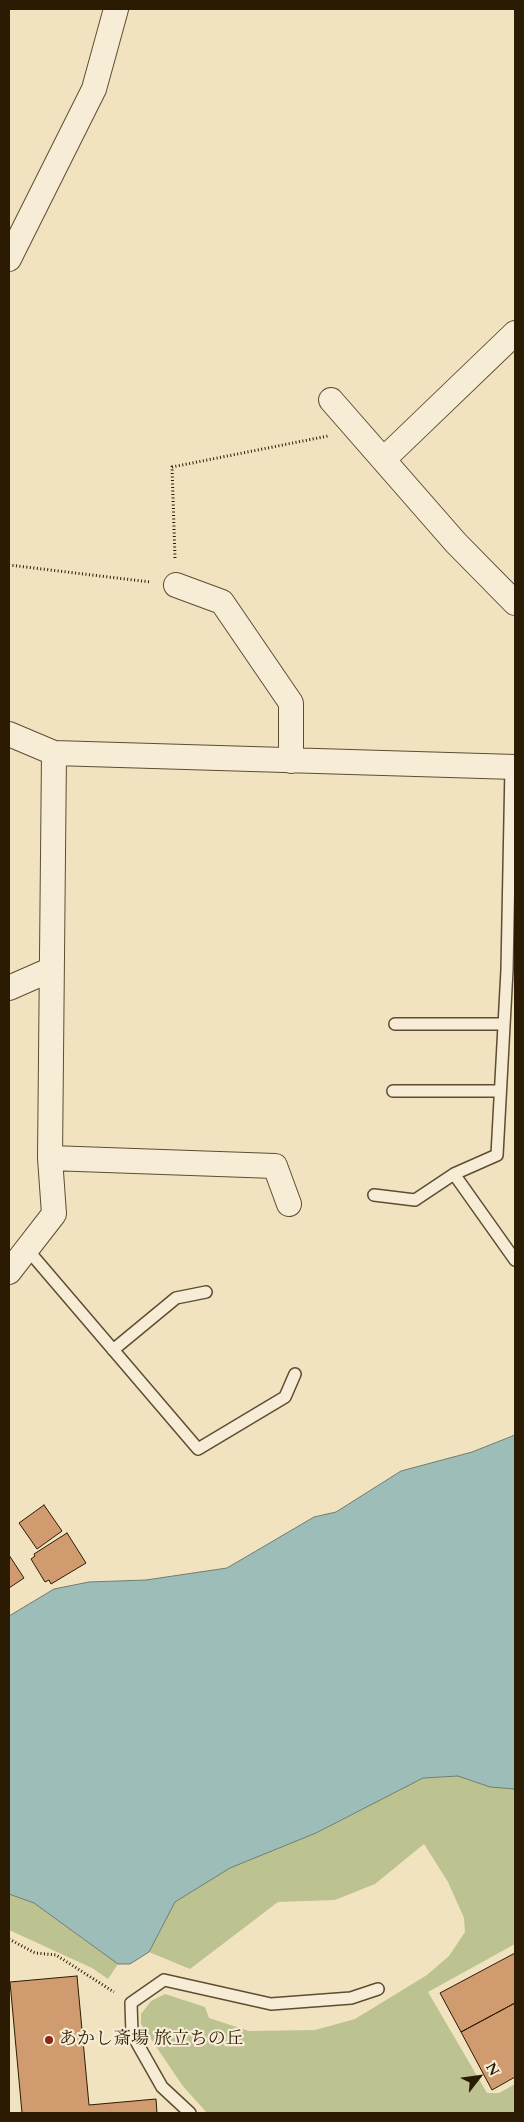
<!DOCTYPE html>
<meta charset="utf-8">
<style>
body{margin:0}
#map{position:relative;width:524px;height:2122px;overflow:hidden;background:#f2e3c0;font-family:Cardo,serif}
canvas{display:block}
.frame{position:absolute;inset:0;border:10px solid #2c1b03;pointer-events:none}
.north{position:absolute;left:454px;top:2052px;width:50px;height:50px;-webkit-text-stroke:4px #f7edd6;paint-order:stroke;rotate:60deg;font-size:14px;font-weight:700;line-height:20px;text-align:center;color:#2c1b03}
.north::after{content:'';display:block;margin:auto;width:18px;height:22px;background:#2c1b03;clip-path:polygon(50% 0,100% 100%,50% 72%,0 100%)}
</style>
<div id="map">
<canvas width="524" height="2122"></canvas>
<div class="frame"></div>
<div class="north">N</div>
</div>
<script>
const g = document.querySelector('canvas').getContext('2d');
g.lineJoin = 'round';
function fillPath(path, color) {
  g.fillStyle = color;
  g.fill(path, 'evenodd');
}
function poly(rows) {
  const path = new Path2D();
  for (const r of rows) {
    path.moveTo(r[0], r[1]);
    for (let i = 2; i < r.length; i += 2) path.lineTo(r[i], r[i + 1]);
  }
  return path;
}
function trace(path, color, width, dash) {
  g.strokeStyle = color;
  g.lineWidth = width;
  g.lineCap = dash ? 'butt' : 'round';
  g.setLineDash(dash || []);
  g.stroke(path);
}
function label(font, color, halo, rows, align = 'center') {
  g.font = font + ' Cardo,"Noto Serif JP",serif';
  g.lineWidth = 4.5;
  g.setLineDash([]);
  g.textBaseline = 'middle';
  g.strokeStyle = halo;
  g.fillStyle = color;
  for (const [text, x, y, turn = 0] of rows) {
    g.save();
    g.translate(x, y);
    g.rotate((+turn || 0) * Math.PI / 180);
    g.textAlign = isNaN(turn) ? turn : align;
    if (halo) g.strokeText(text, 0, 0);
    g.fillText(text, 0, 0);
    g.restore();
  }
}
fillPath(poly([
 [458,1776,490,1787,515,1789,515,1944,428,1992,487,2093,499,2093,515,2084,515,2113,207,2113,182,2085,141,2024,141,2014,151,2001,165,1994,205,2007,209,2018,249,2031,315,2030,355,2019,427,1975,449,1956,465,1932,464,1918,448,1882,424,1844,375,1884,335,1900,278,1902,190,1969,149,1952,175,1902,230,1868,316,1833,423,1778],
 [9,1894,34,1903,118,1964,108,1979,92,1968,9,1930]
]), '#bcc391');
const water = poly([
 [515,1435,515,1789,490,1787,458,1776,423,1778,316,1833,230,1868,175,1902,149,1952,130,1964,118,1964,34,1903,9,1894,9,1616,54,1589,89,1582,146,1580,227,1568,314,1517,336,1512,401,1471,472,1452,515,1435]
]);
fillPath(water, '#9dbdb9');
trace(water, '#707c70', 1);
const building = poly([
 [44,1505,62,1531,37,1549,19,1523,44,1505],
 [67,1533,86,1563,51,1584,49,1580,45,1582,31,1559,35,1556,34,1554,67,1533],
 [9,1555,24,1578,9,1588,9,1555],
 [515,1953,515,2003,461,2032,440,1993,515,1953],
 [77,1976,89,2105,156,2099,157,2113,22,2113,10,1982,77,1976],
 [515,2003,515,2077,492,2090,461,2032,515,2003]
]);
fillPath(building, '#d19b70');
trace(building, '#2c1b03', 1);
const service = poly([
 [395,1024,504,1024],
 [393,1091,499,1091],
 [454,1174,515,1260],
 [374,1195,415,1200,454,1174,497,1155,507,970,511,767],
 [27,1249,198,1449,285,1397,295,1374],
 [113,1350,176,1298,206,1292],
 [190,2113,162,2087,132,2034,131,2003,164,1980,271,2004,351,1998,378,1989]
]);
const minor = poly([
 [9,259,94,89,116,9],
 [331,400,456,543,515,603],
 [384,459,515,333],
 [176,585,222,602,291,703,291,761],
 [9,734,54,753,515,767],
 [9,988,50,970],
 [50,1158,275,1166,289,1204],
 [9,1272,54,1214,50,1158,54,753]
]);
trace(service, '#5e4d32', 14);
trace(minor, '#5e4d32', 26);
trace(poly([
 [175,558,172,467,328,436],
 [9,565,150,582],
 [9,1939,35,1953,56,1955,114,1992]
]), '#2c1b03', 3, [1, 2.5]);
trace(service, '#f7edd6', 11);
trace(minor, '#f7edd6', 24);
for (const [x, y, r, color] of [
 [49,2040,5,"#8f2418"]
]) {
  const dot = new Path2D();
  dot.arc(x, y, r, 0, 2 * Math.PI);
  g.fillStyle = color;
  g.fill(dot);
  trace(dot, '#f7edd6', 2);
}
label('18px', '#2c1b03', '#f7edd6', [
 ["あかし斎場 旅立ちの丘",59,2040]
], 'left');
</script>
